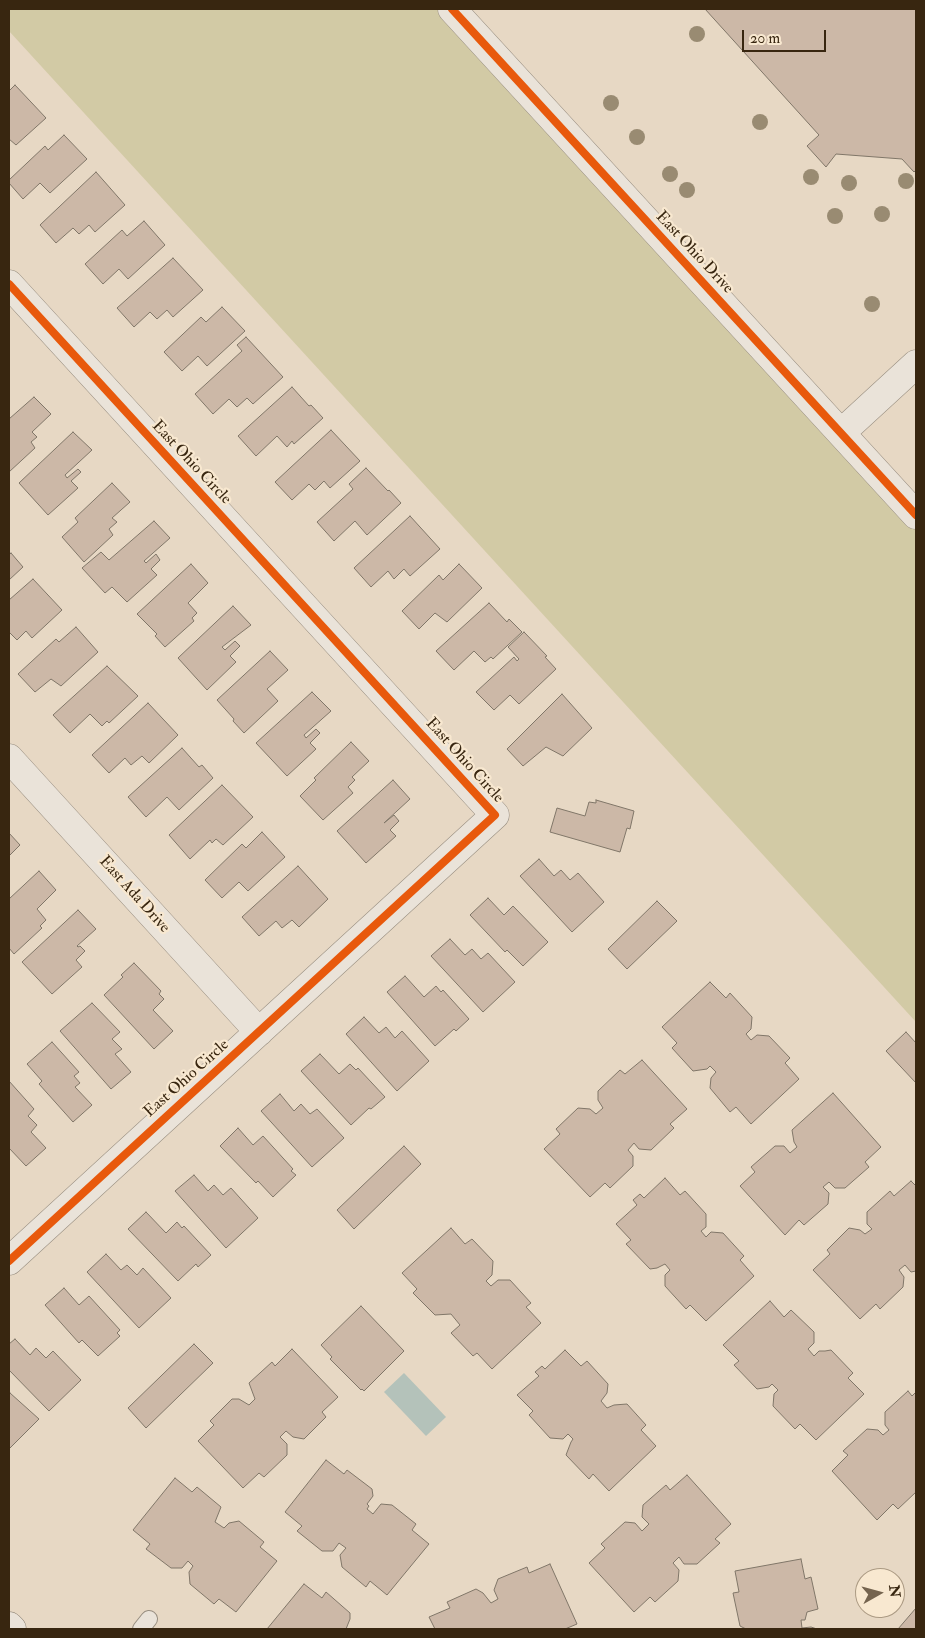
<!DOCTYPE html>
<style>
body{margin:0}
#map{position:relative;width:925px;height:1638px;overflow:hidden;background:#e7d8c4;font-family:"IM FELL Double Pica",serif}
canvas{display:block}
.frame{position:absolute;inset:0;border:10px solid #382610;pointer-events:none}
.north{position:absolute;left:855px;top:1568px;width:50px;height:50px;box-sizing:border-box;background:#f8e8d0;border:1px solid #ab9a83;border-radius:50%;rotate:83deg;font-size:14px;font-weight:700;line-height:20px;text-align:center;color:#382610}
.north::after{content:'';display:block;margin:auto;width:18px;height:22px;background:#75644f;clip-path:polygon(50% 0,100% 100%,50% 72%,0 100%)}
.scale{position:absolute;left:742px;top:30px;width:84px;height:22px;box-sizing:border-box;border:2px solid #382610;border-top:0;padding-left:6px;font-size:15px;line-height:18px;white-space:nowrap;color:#382610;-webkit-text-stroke:4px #f8e8d0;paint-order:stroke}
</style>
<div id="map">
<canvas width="925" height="1638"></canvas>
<div class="frame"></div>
<div class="north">N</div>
<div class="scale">20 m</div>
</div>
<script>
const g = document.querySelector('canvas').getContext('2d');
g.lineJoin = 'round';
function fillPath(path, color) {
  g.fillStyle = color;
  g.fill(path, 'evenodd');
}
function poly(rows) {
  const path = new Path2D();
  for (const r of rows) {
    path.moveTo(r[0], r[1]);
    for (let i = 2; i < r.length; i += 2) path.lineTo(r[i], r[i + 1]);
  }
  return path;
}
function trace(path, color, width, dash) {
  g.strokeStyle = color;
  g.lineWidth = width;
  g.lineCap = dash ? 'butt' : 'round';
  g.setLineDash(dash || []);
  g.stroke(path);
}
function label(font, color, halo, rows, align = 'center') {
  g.font = font + ' "IM FELL Double Pica",serif';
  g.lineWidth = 4.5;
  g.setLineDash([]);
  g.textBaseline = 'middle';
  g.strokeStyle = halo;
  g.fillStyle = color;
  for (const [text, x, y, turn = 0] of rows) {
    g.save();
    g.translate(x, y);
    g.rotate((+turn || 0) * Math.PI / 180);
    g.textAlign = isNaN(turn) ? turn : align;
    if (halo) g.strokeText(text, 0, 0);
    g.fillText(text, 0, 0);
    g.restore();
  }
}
fillPath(poly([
 [9,9,452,9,916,515,916,1022,9,31]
]), '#d2caa5');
fillPath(poly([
 [404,1373,446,1417,426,1436,384,1392]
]), '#b4c2ba');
const building = poly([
 [705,9,916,9,916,170,914,172,902,159,836,154,826,167,807,146,819,135,705,9],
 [15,85,46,118,16,145,9,139,9,91,15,85],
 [64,135,87,159,50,193,40,183,23,199,9,183,9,180,45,146,48,150,64,135],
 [96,172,125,205,95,232,89,225,79,234,73,228,56,243,40,225,96,172],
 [144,221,165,245,128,279,119,269,103,284,85,264,122,230,127,236,144,221],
 [173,258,203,290,173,317,167,310,157,319,150,312,134,327,117,308,173,258],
 [222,307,245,331,207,366,198,356,182,371,164,352,201,317,206,322,222,307],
 [246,337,283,377,253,404,247,398,237,407,229,399,213,414,195,394,242,351,237,345,246,337],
 [292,387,309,406,311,405,323,418,294,444,292,441,287,447,277,436,256,456,238,436,292,387],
 [34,397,51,414,32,432,37,437,31,442,35,448,9,472,9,419,34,397],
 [331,430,360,461,330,488,324,481,315,490,309,484,292,500,275,482,331,430],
 [73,432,92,450,65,475,67,478,78,469,81,472,71,481,78,488,48,515,19,483,73,432],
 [366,468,388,491,389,490,401,503,367,535,355,521,334,541,317,522,353,489,349,484,366,468],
 [112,483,130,502,112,518,117,522,109,529,113,535,84,562,62,537,78,522,75,518,112,483],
 [410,516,440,549,410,576,404,569,394,579,388,571,371,587,354,568,410,516],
 [154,521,170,538,144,561,146,563,156,554,160,560,151,569,157,575,127,602,112,587,105,593,82,568,101,552,109,560,154,521],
 [11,553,23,567,9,580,9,555,11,553],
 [191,564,208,583,188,603,197,613,192,618,194,621,165,647,155,636,157,634,137,614,191,564],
 [459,564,482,588,447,622,435,613,419,629,402,611,439,575,443,580,459,564],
 [33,579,62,610,32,638,26,631,17,640,10,633,9,634,9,600,33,579],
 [489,603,507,622,509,619,522,632,493,659,491,657,485,662,474,651,454,670,436,651,489,603],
 [233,606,251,625,222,647,225,650,235,641,240,646,230,656,236,662,207,690,178,658,233,606],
 [76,627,98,652,61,686,51,679,35,692,18,674,56,639,59,642,76,627],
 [524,632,547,656,545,657,556,669,519,704,510,695,494,710,476,692,514,657,517,661,519,659,508,647,524,632],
 [270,651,288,670,267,689,278,701,244,733,233,721,234,719,217,700,270,651],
 [107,666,138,696,109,723,107,721,102,726,90,714,70,733,53,715,107,666],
 [312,692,331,711,304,735,306,738,316,729,320,733,310,743,316,749,287,776,256,743,312,692],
 [562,694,592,728,563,756,546,747,523,766,507,749,562,694],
 [148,703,178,735,149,763,142,756,131,765,125,758,109,773,92,755,148,703],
 [351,742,369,761,352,777,355,780,348,787,353,793,323,820,300,796,316,780,314,778,351,742],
 [182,748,199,767,202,765,213,778,179,810,167,797,146,817,128,797,182,748],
 [393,780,410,799,384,823,394,815,399,821,390,830,396,836,366,863,337,831,393,780],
 [222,785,253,817,223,845,216,839,212,843,210,840,190,859,169,835,222,785],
 [596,800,634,811,630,829,627,828,620,852,550,832,557,808,585,816,589,802,596,803,596,800],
 [262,832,285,857,248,891,239,882,222,898,205,880,242,844,246,848,262,832],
 [9,833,20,845,9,856,9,833],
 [539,859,554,876,561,870,570,880,578,873,604,902,572,932,520,876,539,859],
 [298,866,328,899,299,927,292,920,282,928,276,921,259,936,242,917,298,866],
 [39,871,56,890,37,909,46,920,40,926,42,928,14,954,9,948,9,899,39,871],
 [488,898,504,915,513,906,548,942,523,966,507,950,505,952,470,915,488,898],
 [657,901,677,921,627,969,608,949,657,901],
 [78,910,96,929,77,946,78,947,80,946,85,951,76,960,82,967,52,994,22,962,78,910],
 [450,939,465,955,472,949,481,959,488,953,515,982,483,1012,431,956,450,939],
 [134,963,161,991,159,994,164,999,153,1010,173,1031,154,1049,104,995,123,977,121,975,134,963],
 [405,976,424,997,436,986,441,992,443,990,469,1019,456,1031,454,1029,435,1046,387,992,405,976],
 [710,982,726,998,730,993,752,1017,751,1029,746,1034,751,1040,757,1035,769,1036,790,1058,785,1063,799,1079,751,1124,736,1107,730,1112,710,1088,711,1078,716,1072,710,1066,707,1069,693,1071,672,1048,677,1043,662,1027,710,982],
 [92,1003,120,1032,112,1039,122,1049,115,1054,131,1072,111,1089,60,1031,92,1003],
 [364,1017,379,1033,386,1027,395,1038,402,1031,429,1061,397,1091,346,1034,364,1017],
 [906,1032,916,1043,916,1083,886,1051,906,1032],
 [52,1042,79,1072,74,1076,80,1083,75,1087,92,1105,73,1122,39,1084,42,1081,27,1064,52,1042],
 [320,1054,339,1074,350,1064,356,1070,358,1068,385,1097,371,1109,369,1108,351,1125,301,1071,320,1054],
 [642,1060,687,1109,670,1124,674,1128,651,1150,639,1149,634,1143,628,1150,633,1156,633,1166,610,1188,605,1183,590,1197,544,1149,560,1134,556,1129,578,1108,590,1109,596,1114,603,1108,598,1100,598,1091,620,1070,625,1074,642,1060],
 [9,1081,34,1109,28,1116,37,1125,31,1132,46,1148,26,1166,9,1148,9,1081],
 [833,1093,881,1147,865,1162,869,1167,845,1188,835,1188,829,1182,823,1187,829,1193,828,1204,804,1225,799,1220,785,1235,740,1186,755,1172,751,1167,775,1146,784,1146,790,1153,797,1147,794,1142,792,1130,833,1093],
 [280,1094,294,1111,301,1104,310,1114,317,1109,344,1138,312,1167,261,1111,280,1094],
 [238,1128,253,1145,263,1136,293,1169,291,1171,296,1175,273,1197,258,1181,256,1183,220,1146,238,1128],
 [404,1146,421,1164,354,1229,337,1210,404,1146],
 [194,1175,208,1191,214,1185,223,1195,231,1188,258,1218,226,1248,175,1191,194,1175],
 [665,1178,680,1195,685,1191,706,1214,706,1227,701,1231,706,1237,711,1232,723,1233,744,1256,740,1260,754,1276,706,1321,690,1305,686,1309,665,1286,665,1275,670,1270,665,1264,657,1268,650,1269,626,1244,631,1240,616,1224,637,1205,633,1200,640,1194,644,1198,665,1178],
 [911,1181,916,1186,916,1271,911,1272,905,1265,899,1270,904,1277,903,1287,880,1309,876,1304,860,1319,813,1270,830,1254,827,1250,849,1228,860,1230,865,1234,872,1229,867,1224,867,1212,890,1191,894,1196,911,1181],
 [146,1212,166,1233,177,1222,182,1228,184,1226,211,1255,198,1267,196,1264,178,1281,128,1229,146,1212],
 [451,1228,465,1244,472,1239,493,1261,492,1275,486,1281,491,1286,498,1280,510,1280,531,1303,526,1307,541,1323,492,1369,477,1353,473,1356,451,1333,460,1325,451,1314,435,1315,413,1293,417,1289,402,1273,451,1228],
 [106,1254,121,1270,127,1265,137,1275,143,1268,171,1298,139,1328,87,1272,106,1254],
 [64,1288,79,1305,89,1296,120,1330,117,1333,120,1336,98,1356,82,1340,79,1343,45,1305,64,1288],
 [770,1301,784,1317,791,1310,814,1332,814,1343,808,1349,814,1356,819,1351,825,1351,831,1350,853,1373,848,1378,864,1394,816,1440,800,1424,795,1429,773,1406,774,1394,778,1390,772,1384,769,1387,757,1389,734,1365,739,1361,723,1345,770,1301],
 [361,1306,404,1351,364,1391,362,1389,361,1390,330,1359,332,1357,321,1345,361,1306],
 [15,1339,30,1355,36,1348,46,1358,53,1351,81,1380,49,1411,9,1370,9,1344,15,1339],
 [194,1344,213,1363,146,1428,128,1408,194,1344],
 [292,1349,338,1397,322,1412,326,1417,304,1439,293,1437,286,1431,280,1437,287,1444,287,1455,264,1477,259,1473,243,1488,198,1441,214,1425,210,1421,232,1399,239,1399,249,1405,255,1399,249,1383,272,1362,275,1366,292,1349],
 [565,1350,581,1366,587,1361,608,1384,607,1393,601,1401,607,1408,614,1405,627,1404,646,1425,641,1430,656,1446,609,1491,593,1474,589,1479,566,1455,571,1442,573,1439,568,1434,563,1439,550,1438,529,1415,533,1411,517,1395,539,1376,535,1372,542,1366,545,1369,565,1350],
 [908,1391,912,1396,916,1392,916,1492,898,1509,893,1504,877,1520,832,1471,848,1455,843,1451,867,1429,878,1430,883,1435,889,1430,885,1425,885,1412,908,1391],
 [10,1393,39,1419,9,1449,9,1394,10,1393],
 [326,1460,344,1474,347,1470,372,1489,373,1496,367,1504,369,1506,367,1509,373,1514,381,1504,392,1505,416,1524,412,1530,429,1544,387,1595,370,1581,366,1587,342,1567,340,1555,346,1548,339,1543,333,1551,322,1551,297,1531,302,1526,285,1512,326,1460],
 [687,1475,731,1524,715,1539,720,1543,697,1564,684,1564,679,1557,673,1563,679,1570,678,1581,655,1602,650,1597,634,1612,589,1563,605,1548,601,1544,625,1522,635,1523,642,1531,649,1524,642,1517,643,1505,666,1485,670,1490,687,1475],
 [175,1478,192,1492,197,1487,221,1507,215,1522,224,1528,229,1523,239,1521,264,1542,260,1547,277,1561,236,1612,219,1599,214,1604,190,1584,189,1572,193,1566,188,1561,182,1568,171,1568,146,1549,150,1544,133,1530,175,1478],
 [801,1559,805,1579,811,1577,818,1609,807,1612,805,1620,801,1620,802,1628,811,1627,817,1629,746,1629,740,1626,733,1593,739,1592,735,1571,801,1559],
 [550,1564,577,1624,565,1629,435,1629,429,1617,450,1608,447,1602,476,1589,483,1593,491,1603,498,1599,494,1590,498,1579,527,1567,529,1573,550,1564],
 [304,1584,322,1598,326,1592,350,1613,350,1619,346,1629,267,1629,304,1584],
 [916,1608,916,1629,898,1629,916,1608]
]);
fillPath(building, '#ccb8a7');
trace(building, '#807668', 1);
const lane = poly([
 [141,1629,149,1619]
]);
const street = poly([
 [452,9,916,515],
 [9,284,495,815,9,1261],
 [841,433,916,364],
 [9,758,259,1032]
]);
const secondary = poly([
 [9,1626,12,1629]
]);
trace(lane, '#988e80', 18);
trace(street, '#988e80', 29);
trace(secondary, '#807668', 29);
trace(lane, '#eae3d9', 16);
trace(street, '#eae3d9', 28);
trace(secondary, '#eae3d9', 28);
trace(poly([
 [452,9,916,515],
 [9,284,495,815,9,1261]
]), '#e8590c', 8);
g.fillStyle = '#998b72';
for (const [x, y] of [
 [697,34],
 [611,103],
 [760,122],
 [637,137],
 [670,174],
 [811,177],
 [906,181],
 [849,183],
 [687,190],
 [882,214],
 [835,216],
 [872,304]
]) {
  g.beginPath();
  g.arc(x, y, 8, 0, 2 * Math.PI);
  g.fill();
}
label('16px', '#382610', '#f8e8d0', [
 ["East Ohio Drive",694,253,47],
 ["East Ohio Circle",191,463,47],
 ["East Ohio Circle",464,761,48],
 ["East Ada Drive",134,895,48],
 ["East Ohio Circle",187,1079,-42]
]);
</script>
